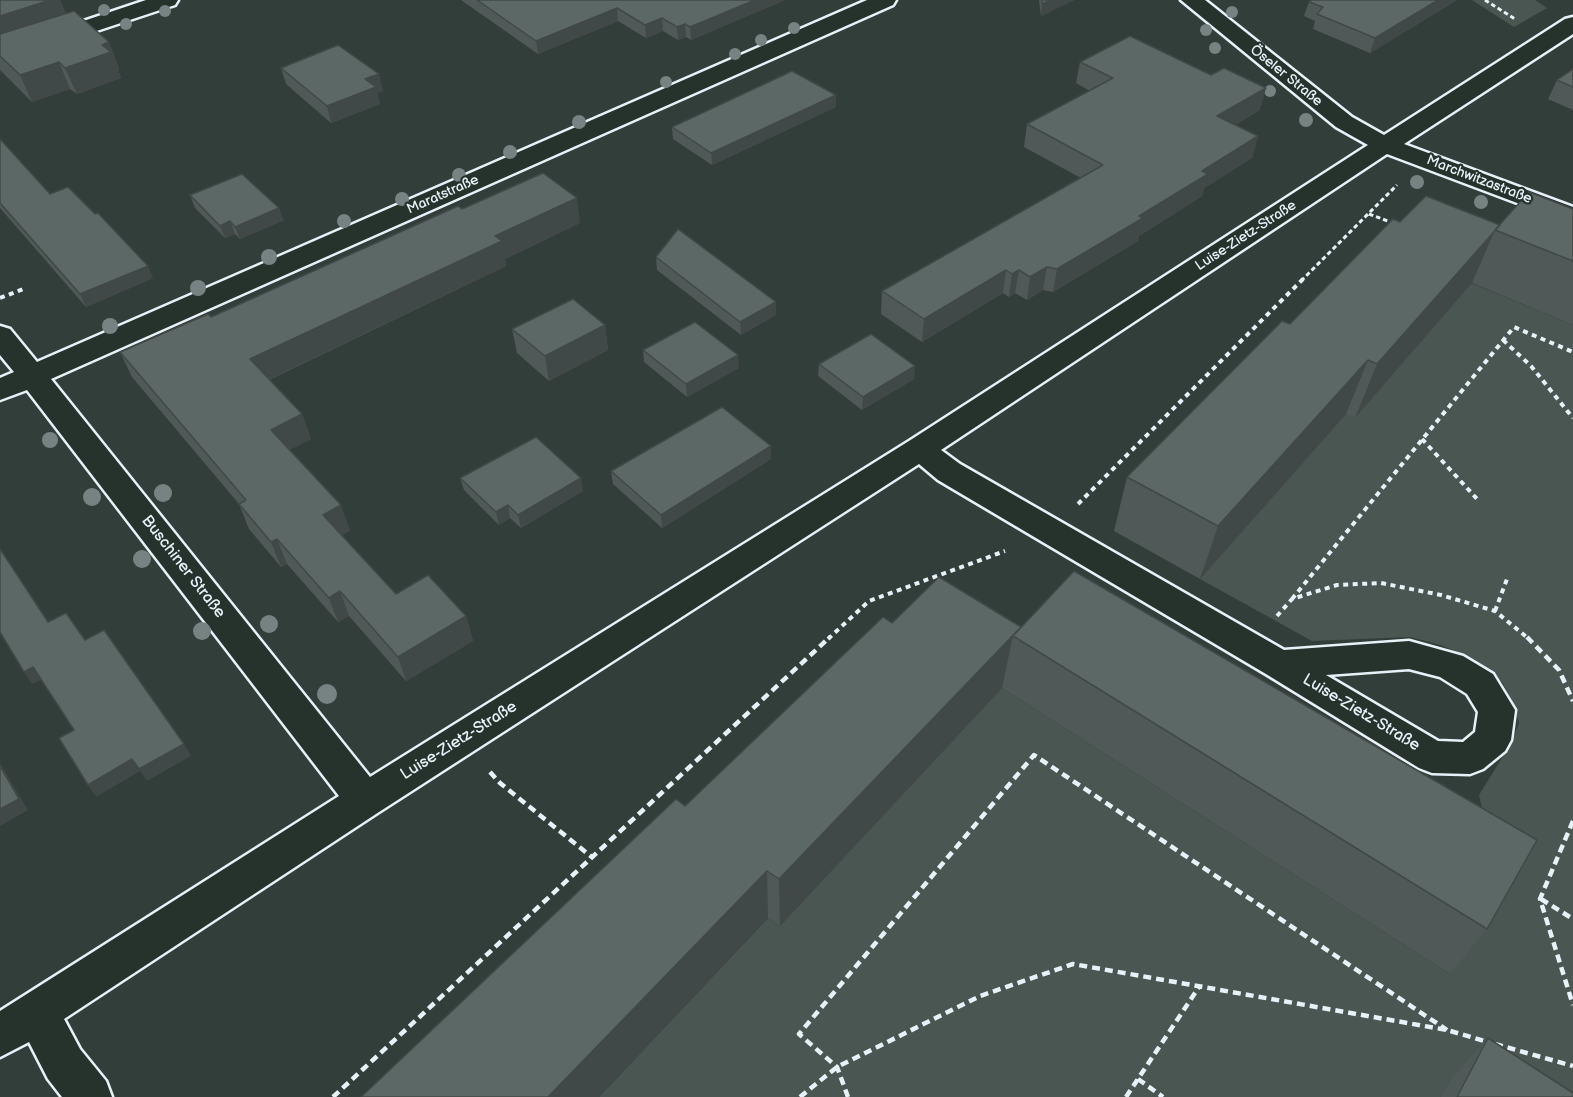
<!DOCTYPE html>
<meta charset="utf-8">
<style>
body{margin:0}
canvas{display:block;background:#323e39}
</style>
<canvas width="1573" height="1097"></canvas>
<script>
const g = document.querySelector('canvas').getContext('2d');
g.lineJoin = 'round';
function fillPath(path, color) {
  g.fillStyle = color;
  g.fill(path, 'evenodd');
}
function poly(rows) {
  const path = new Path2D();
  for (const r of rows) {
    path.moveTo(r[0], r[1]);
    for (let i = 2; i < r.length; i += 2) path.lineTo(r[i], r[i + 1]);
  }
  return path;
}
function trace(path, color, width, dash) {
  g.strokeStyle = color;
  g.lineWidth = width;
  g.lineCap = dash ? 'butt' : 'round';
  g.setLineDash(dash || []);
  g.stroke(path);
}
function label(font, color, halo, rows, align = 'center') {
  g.font = font + ' "Balsamiq Sans",sans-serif';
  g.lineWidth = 4.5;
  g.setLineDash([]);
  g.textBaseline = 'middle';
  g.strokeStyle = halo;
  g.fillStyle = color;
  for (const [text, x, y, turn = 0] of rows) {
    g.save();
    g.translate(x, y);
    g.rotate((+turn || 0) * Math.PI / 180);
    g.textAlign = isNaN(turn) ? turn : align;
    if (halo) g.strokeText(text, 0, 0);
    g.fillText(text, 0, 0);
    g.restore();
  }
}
fillPath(poly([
 [1472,0,1535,0,1547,8,1514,27],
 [1471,283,1573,325,1573,1097,1450,1080,1440,1097,599,1097,768,918,780,926,1002,688,1450,974,1500,887,1479,795,1512,742,1519,723,1513,703,1502,682,1471,658,1441,645,1410,637,1312,641,1200,579,1346,414,1355,417]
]), '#495651');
const minor = poly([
 [146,0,178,0,175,5,0,63,0,49,146,0],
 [867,0,896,0,893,5,51,379,370,777,909,441,1368,145,1336,127,1181,0,1205,0,1352,117,1384,135,1565,19,1573,17,1573,34,1404,144,1573,207,1573,224,1387,154,941,450,960,464,1284,650,1409,641,1463,656,1493,674,1515,710,1511,740,1505,751,1483,769,1470,774,1432,773,1419,768,1266,674,938,480,919,464,379,812,64,1019,80,1049,106,1081,112,1097,62,1097,48,1079,29,1042,0,1057,0,1011,339,796,27,390,0,400,0,378,14,372,0,355,0,326,10,329,37,362,867,0],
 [1409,669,1440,677,1467,694,1478,712,1475,732,1463,742,1438,741,1326,675,1409,669]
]);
trace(minor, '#e8f1f8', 5);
trace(poly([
 [1485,0,1515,19],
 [1369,214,1393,223],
 [1301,281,1397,185]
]), '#e8f1f8', 3, [4.5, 3]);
trace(poly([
 [0,298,26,288],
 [1503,340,1531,366,1573,418],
 [1422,439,1478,500],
 [1078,504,1303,279],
 [1292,599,1514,327,1573,352],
 [1495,611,1507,579],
 [1277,616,1292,599,1337,585,1381,583,1441,595,1495,611,1529,639],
 [828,639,869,601,1005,551]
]), '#e8f1f8', 4, [5, 4.5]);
trace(poly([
 [1527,637,1559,670,1573,701],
 [490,772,500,783,593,858],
 [1573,821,1540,899,1573,1005],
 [1541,899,1573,919],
 [1495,1044,1573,1066],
 [1138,1079,1163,1097],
 [333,1097,830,637],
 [800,1097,837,1067,980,996,1073,964,1447,1030,1488,1042],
 [848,1097,837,1067,799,1034,1034,755,1447,1030],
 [1126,1097,1199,987]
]), '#e8f1f8', 4.5, [8, 5]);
fillPath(minor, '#26332d');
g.fillStyle = '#778382';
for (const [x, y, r] of [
 [104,10,6],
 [165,11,6],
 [1232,12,6],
 [126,24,6],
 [794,28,6],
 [1206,30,6],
 [761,40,6],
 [1215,48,6],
 [735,54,6],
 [666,82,6],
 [1270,91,6],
 [1306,120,7],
 [579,122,7],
 [510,152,7],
 [459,175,7],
 [1417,182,7],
 [402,199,7],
 [1481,202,7],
 [344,221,7],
 [269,257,8],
 [198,288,8],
 [110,326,8],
 [50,440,8],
 [163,493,9],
 [92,497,9],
 [142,559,9],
 [269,624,9],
 [202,631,9],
 [327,694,10]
]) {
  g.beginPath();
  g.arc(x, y, r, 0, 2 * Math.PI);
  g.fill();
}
fillPath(poly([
 [0,0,60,0,66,14,109,42,119,69,118,70,121,78,77,94,70,89,32,102,0,70],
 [461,0,785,0,691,40,686,37,678,40,663,31,646,38,618,21,538,54],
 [1039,0,1074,0,1041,16],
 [1457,0,1370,53,1313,29,1315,21,1304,16,1309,2],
 [1080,62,1260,110,1235,125,1258,136,1252,158,1204,188,1202,196,1139,236,1138,241,1053,292,1043,290,1027,300,1015,293,1009,297,1003,293,922,342,881,314,882,291,1081,178,1024,147,1027,124,1090,91,1076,83],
 [281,68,383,91,377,93,380,104,331,123,286,84],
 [1573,69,1573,110,1548,99,1557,80],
 [836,107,712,165,673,139,672,127],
 [0,139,50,194,95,214,153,278,86,307,0,208],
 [190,195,284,220,240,239,235,234,225,238,195,208],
 [462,209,580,223,505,259,506,266,269,380,302,414,311,439,289,450,350,530,342,535,396,594,466,616,473,641,406,681,349,616,338,622,287,564,281,567,249,529,239,504,132,377,120,352,211,317],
 [1573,209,1573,325,1472,283,1355,418,1346,414,1200,579,1114,531,1127,477,1400,222,1500,225],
 [656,257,776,302,776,315,741,335,657,270],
 [605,325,608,350,549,381,517,353,512,329],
 [643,350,739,368,687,397,644,362],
 [819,364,914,379,862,410,818,376],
 [771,459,662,528,613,484,611,471],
 [460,478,583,491,521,528,510,518,499,525,464,490],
 [939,577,1487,929,1450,974,1002,688,780,926,768,918,685,806,892,623],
 [1488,1038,1573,1097,1440,1097,1450,1080]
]), '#4f5957');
fillPath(poly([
 [50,0,60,0,70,23,0,47,0,16],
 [755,0,785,0,691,40,690,27],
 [1051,0,1074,0,1041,16,1042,4],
 [1438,0,1457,0,1370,53,1375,38],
 [617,8,618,21,538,54,536,41],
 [662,18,663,31,646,38,645,25],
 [685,24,686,37,678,40,677,27],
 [109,42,119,69,118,70,121,78,77,94,65,68,102,45],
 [59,62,70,89,32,102,20,75],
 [379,74,383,91,377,93,380,104,331,123,327,106,365,79],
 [1266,88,1260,110,1212,138,1217,116],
 [836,95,836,107,712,165,711,153],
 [1258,136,1252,158,1204,188,1202,196,1139,236,1138,241,1053,292,1057,269,1139,216,1202,171],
 [577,198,580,223,505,259,506,266,259,384,250,359,495,236],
 [279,208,284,220,240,239,235,227],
 [230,221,235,234,225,238,220,226],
 [1495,230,1472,283,1355,418,1377,364],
 [148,266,153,278,86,307,80,294],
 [1047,267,1043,290,1027,300,1030,277],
 [1006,270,1003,293,922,342,924,319],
 [1019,270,1015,293,1009,297,1012,274],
 [776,302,776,315,741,335,740,322],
 [605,325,608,350,549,381,545,356],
 [738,355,739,368,687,397,686,384],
 [1368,360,1346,414,1200,579,1218,526],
 [915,366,914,379,862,410,863,397],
 [302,414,311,439,280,455,271,430],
 [771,446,771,459,662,528,661,515],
 [581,478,583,491,521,528,518,515],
 [341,505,350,530,332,540,323,515],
 [508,505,510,518,499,525,496,512],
 [277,539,287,564,281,567,271,542],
 [340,591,349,616,338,622,329,598],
 [466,616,473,641,406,681,398,657],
 [1013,636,1002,688,780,926,779,879],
 [33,667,41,680,32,684,24,672],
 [184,744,191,756,147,781,139,769],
 [132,759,140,771,96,797,88,785],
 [0,763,28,810,0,826],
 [767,871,768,918,599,1097,548,1097]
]), '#404947');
const building = poly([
 [0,0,50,0,0,16,0,0],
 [477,0,755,0,690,27,685,24,677,27,662,18,645,25,617,8,536,41,477,0],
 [1042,0,1051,0,1042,4,1042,0],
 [1312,0,1438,0,1375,38,1317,14,1323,7,1309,2,1312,0],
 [74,11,109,42,102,45,111,52,65,68,59,62,20,75,0,56,0,34,74,11],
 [1130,36,1211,75,1224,68,1266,88,1217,116,1258,136,1202,171,1208,174,1139,216,1143,218,1057,269,1047,267,1030,277,1019,270,1012,274,1006,270,924,319,882,291,1103,165,1027,124,1113,78,1080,62,1130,36],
 [338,45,379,74,365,79,376,87,327,106,281,68,338,45],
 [1573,69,1573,87,1557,80,1573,69],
 [792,71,836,95,711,153,672,127,792,71],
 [0,139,50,194,68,187,95,214,98,213,148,266,80,294,0,203,0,139],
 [543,173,577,198,495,236,502,241,250,359,302,414,271,430,341,505,323,515,396,594,428,575,466,616,398,657,340,591,329,598,277,539,271,542,239,504,246,500,120,352,208,314,211,317,458,206,462,209,543,173],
 [242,174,279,208,235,227,230,221,220,226,190,195,242,174],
 [1529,192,1573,209,1573,261,1495,230,1529,192],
 [1426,196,1500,225,1377,364,1368,360,1218,526,1127,477,1282,321,1290,324,1393,219,1400,222,1426,196],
 [678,229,776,302,740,322,656,257,678,229],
 [573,299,605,325,545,356,512,329,573,299],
 [695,322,738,355,686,384,643,350,695,322],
 [871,334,915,366,863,397,819,364,871,334],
 [722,407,771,446,661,515,611,471,722,407],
 [536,437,581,478,518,515,508,505,496,512,460,478,536,437],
 [0,549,48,622,66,613,85,640,104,630,184,744,139,769,132,759,88,785,59,738,74,730,33,667,24,672,0,632,0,549],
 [1074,571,1537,840,1487,929,1013,636,1074,571],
 [939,577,1021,627,779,879,767,871,548,1097,361,1097,676,799,685,806,883,617,892,623,939,577],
 [0,766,19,799,0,809,0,766],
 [1488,1038,1573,1093,1573,1097,1457,1097,1488,1038]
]);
fillPath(building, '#5c6865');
trace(building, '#404947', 1.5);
label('14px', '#e8f1f8', '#26332d', [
 ["Öseler Straße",1286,76,39],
 ["Marchwitzastraße",1479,180,21],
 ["Maratstraße",443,195,-24],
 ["Luise-Zietz-Straße",1246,236,-33]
]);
label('16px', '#e8f1f8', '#26332d', [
 ["Buschiner Straße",183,567,52],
 ["Luise-Zietz-Straße",1361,713,31],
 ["Luise-Zietz-Straße",459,741,-32]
]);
</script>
